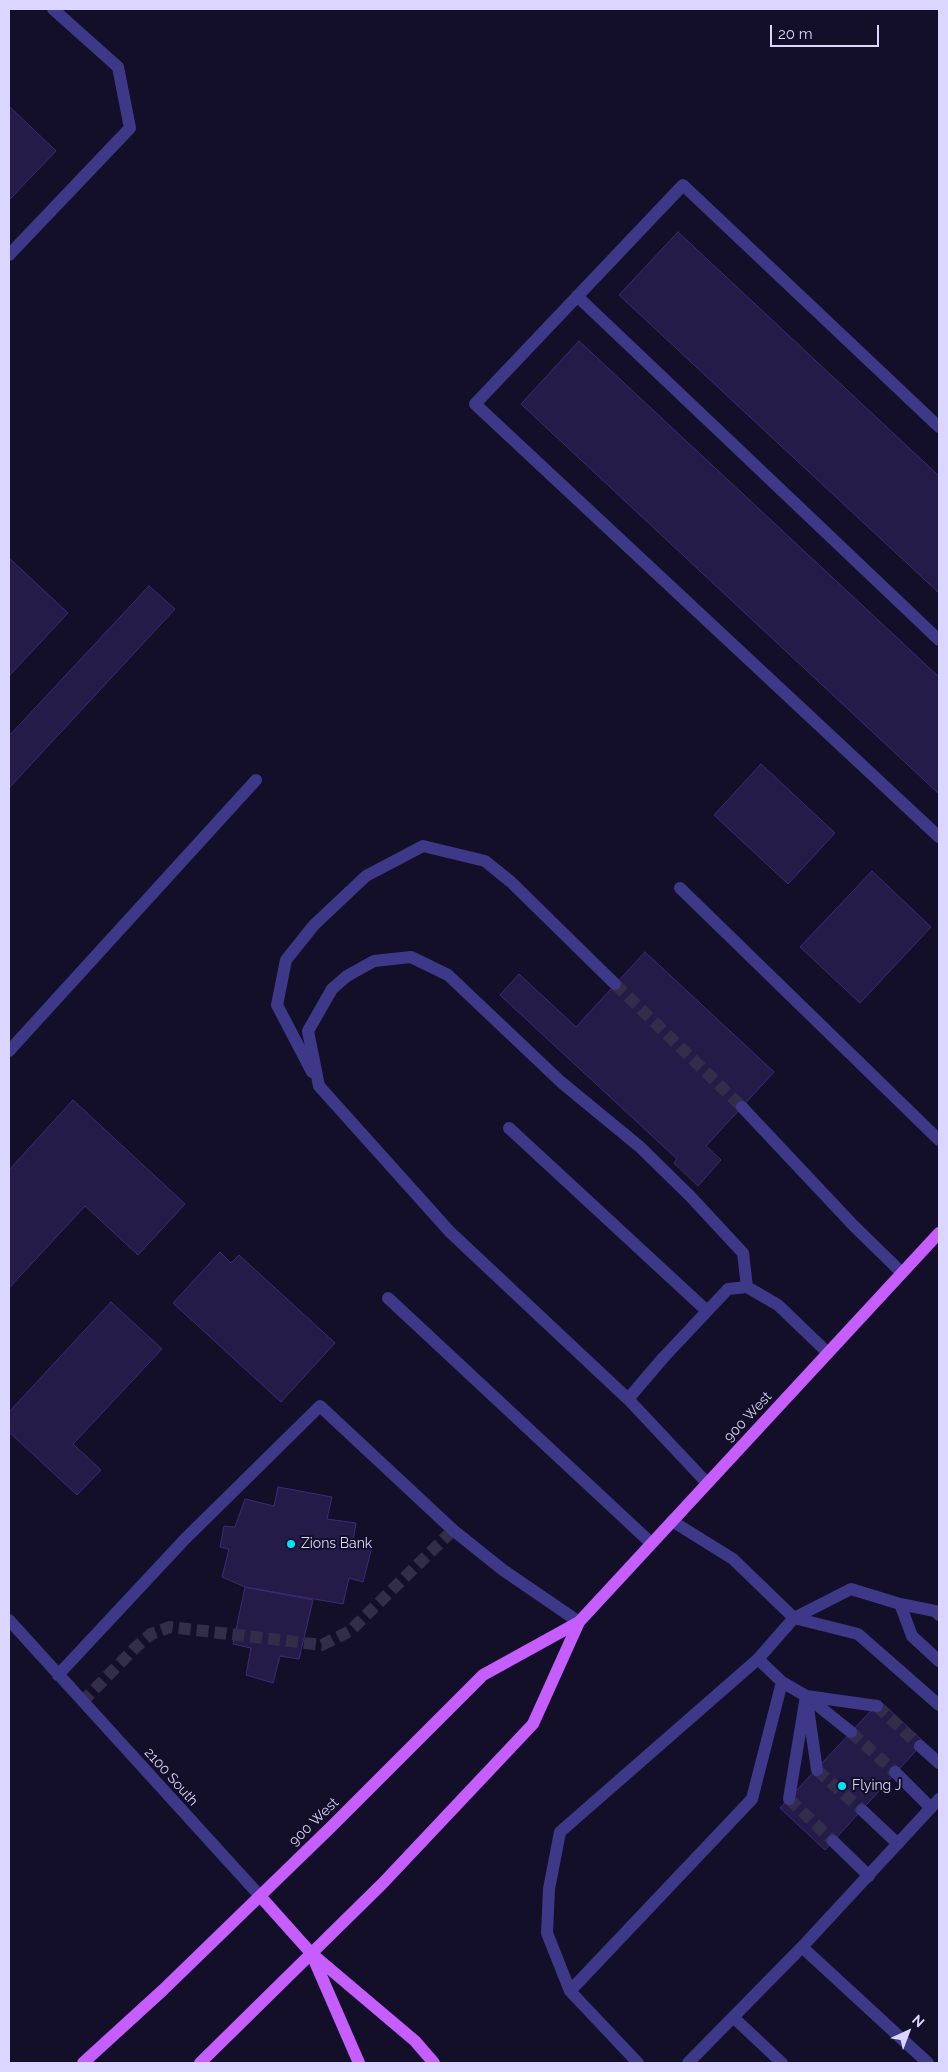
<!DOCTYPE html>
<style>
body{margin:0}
#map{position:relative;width:948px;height:2072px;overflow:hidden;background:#140f28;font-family:Raleway,sans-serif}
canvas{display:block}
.frame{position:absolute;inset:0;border:10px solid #dbd6ff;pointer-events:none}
.north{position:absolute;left:883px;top:2007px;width:50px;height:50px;-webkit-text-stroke:4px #140f28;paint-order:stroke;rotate:43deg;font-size:14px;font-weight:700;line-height:20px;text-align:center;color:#dbd6ff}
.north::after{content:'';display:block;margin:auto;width:18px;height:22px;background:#dbd6ff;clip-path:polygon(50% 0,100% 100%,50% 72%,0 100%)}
.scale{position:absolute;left:770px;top:25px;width:109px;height:22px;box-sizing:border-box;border:2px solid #dbd6ff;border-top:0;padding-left:6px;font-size:15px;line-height:18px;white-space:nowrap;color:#dbd6ff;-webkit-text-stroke:4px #140f28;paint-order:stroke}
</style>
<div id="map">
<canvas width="948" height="2072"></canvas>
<div class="frame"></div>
<div class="north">N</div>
<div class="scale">20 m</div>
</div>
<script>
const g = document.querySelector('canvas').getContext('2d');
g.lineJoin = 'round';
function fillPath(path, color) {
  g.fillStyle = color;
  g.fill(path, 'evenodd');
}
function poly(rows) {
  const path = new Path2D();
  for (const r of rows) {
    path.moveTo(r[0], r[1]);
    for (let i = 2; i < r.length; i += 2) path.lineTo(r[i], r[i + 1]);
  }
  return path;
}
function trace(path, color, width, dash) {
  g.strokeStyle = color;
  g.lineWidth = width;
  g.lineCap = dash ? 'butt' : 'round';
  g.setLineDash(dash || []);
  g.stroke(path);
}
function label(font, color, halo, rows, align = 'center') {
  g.font = font + ' Raleway,sans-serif';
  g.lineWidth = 4;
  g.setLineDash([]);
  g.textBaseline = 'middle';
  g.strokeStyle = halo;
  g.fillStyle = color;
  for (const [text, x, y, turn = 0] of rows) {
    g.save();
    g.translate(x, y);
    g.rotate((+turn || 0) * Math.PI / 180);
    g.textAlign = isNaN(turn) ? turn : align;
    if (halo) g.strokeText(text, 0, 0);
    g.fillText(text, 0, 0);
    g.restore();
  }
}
const building = poly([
 [9,106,56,151,9,200,9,106],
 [678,232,939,476,939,593,619,295,678,232],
 [579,341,939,677,939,794,521,404,579,341],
 [9,558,68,613,9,676,9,558],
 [149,586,175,609,9,788,9,736,149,586],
 [761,764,835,833,788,884,714,815,761,764],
 [872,871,931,927,860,1003,800,947,872,871],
 [645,952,774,1072,706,1146,721,1160,698,1186,674,1163,677,1159,500,995,519,974,576,1027,645,952],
 [73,1100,185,1204,138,1255,85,1206,9,1288,9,1170,73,1100],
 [220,1252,231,1263,239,1255,335,1343,281,1402,173,1303,220,1252],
 [111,1302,162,1349,73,1444,101,1470,77,1495,9,1432,9,1412,111,1302],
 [278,1487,332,1497,327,1519,356,1523,353,1541,372,1547,363,1582,349,1578,343,1604,245,1587,222,1577,229,1549,220,1547,224,1526,235,1527,245,1499,274,1506,278,1487],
 [245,1587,313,1600,299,1659,280,1656,273,1683,246,1675,251,1648,233,1644,245,1587],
 [880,1701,924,1742,825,1850,780,1808,880,1701]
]);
fillPath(building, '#251b49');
trace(building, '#3c2c76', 1);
trace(poly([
 [615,984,742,1107],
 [82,1702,136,1647,151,1634,170,1627,322,1645,350,1631,453,1530],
 [877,1706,920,1746],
 [851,1732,895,1772],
 [817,1770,862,1810],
 [789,1799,833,1841]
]), '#322d48', 12, [12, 6]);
trace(poly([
 [9,255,130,128,118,67,53,9],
 [577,296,939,640],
 [939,427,683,185,475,404,939,837],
 [680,888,939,1140],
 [9,1051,256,780],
 [312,1072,277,1005,286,960,314,925,366,876,423,846,485,861,511,882,615,984],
 [742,1107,853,1225,902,1273],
 [509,1128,707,1311],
 [388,1298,651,1543],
 [628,1399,450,1232,319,1086,308,1031,332,989,347,976,374,961,411,957,448,975,561,1082,640,1147,690,1196,743,1253,747,1287],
 [707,1483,628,1399,663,1358,728,1289,747,1287,778,1305,828,1353],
 [672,1521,733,1559,794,1618,858,1634,939,1705],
 [939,1615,935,1611,900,1604,912,1636,939,1661],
 [9,1620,260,1896],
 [758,1659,782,1682,806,1696,851,1732],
 [58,1675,185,1539,320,1406,453,1530,503,1570,579,1622],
 [806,1696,877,1706],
 [808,1708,817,1770],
 [920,1746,939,1763],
 [895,1772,931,1808],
 [789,1799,806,1696],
 [862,1810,898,1844],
 [833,1841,869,1876],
 [802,1947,928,2063],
 [570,1991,752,1799,782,1682],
 [733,2017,782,2063],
 [638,2063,570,1991,547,1933,549,1889,560,1832,758,1659,794,1618,851,1589,900,1604],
 [688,2063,802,1947,939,1799]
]), '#3d3988', 12);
trace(poly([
 [260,1896,311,1953,415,2041,434,2063],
 [312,1955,359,2063],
 [83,2063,163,1990,331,1827,483,1675,579,1622,939,1233],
 [200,2063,383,1883,533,1724,579,1622]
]), '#c55dff', 12);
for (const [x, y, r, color] of [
 [291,1544,5,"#02e2ff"],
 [842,1786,5,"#02e2ff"]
]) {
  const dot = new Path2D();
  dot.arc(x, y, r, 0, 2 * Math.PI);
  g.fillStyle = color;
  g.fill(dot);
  trace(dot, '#140f28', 2);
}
label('14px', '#dbd6ff', '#140f28', [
 ["900 West",748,1417,-47],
 ["2100 South",171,1777,48],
 ["900 West",314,1822,-44]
]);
label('14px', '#dbd6ff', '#140f28', [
 ["Zions Bank",301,1544],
 ["Flying J",852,1786]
], 'left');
</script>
